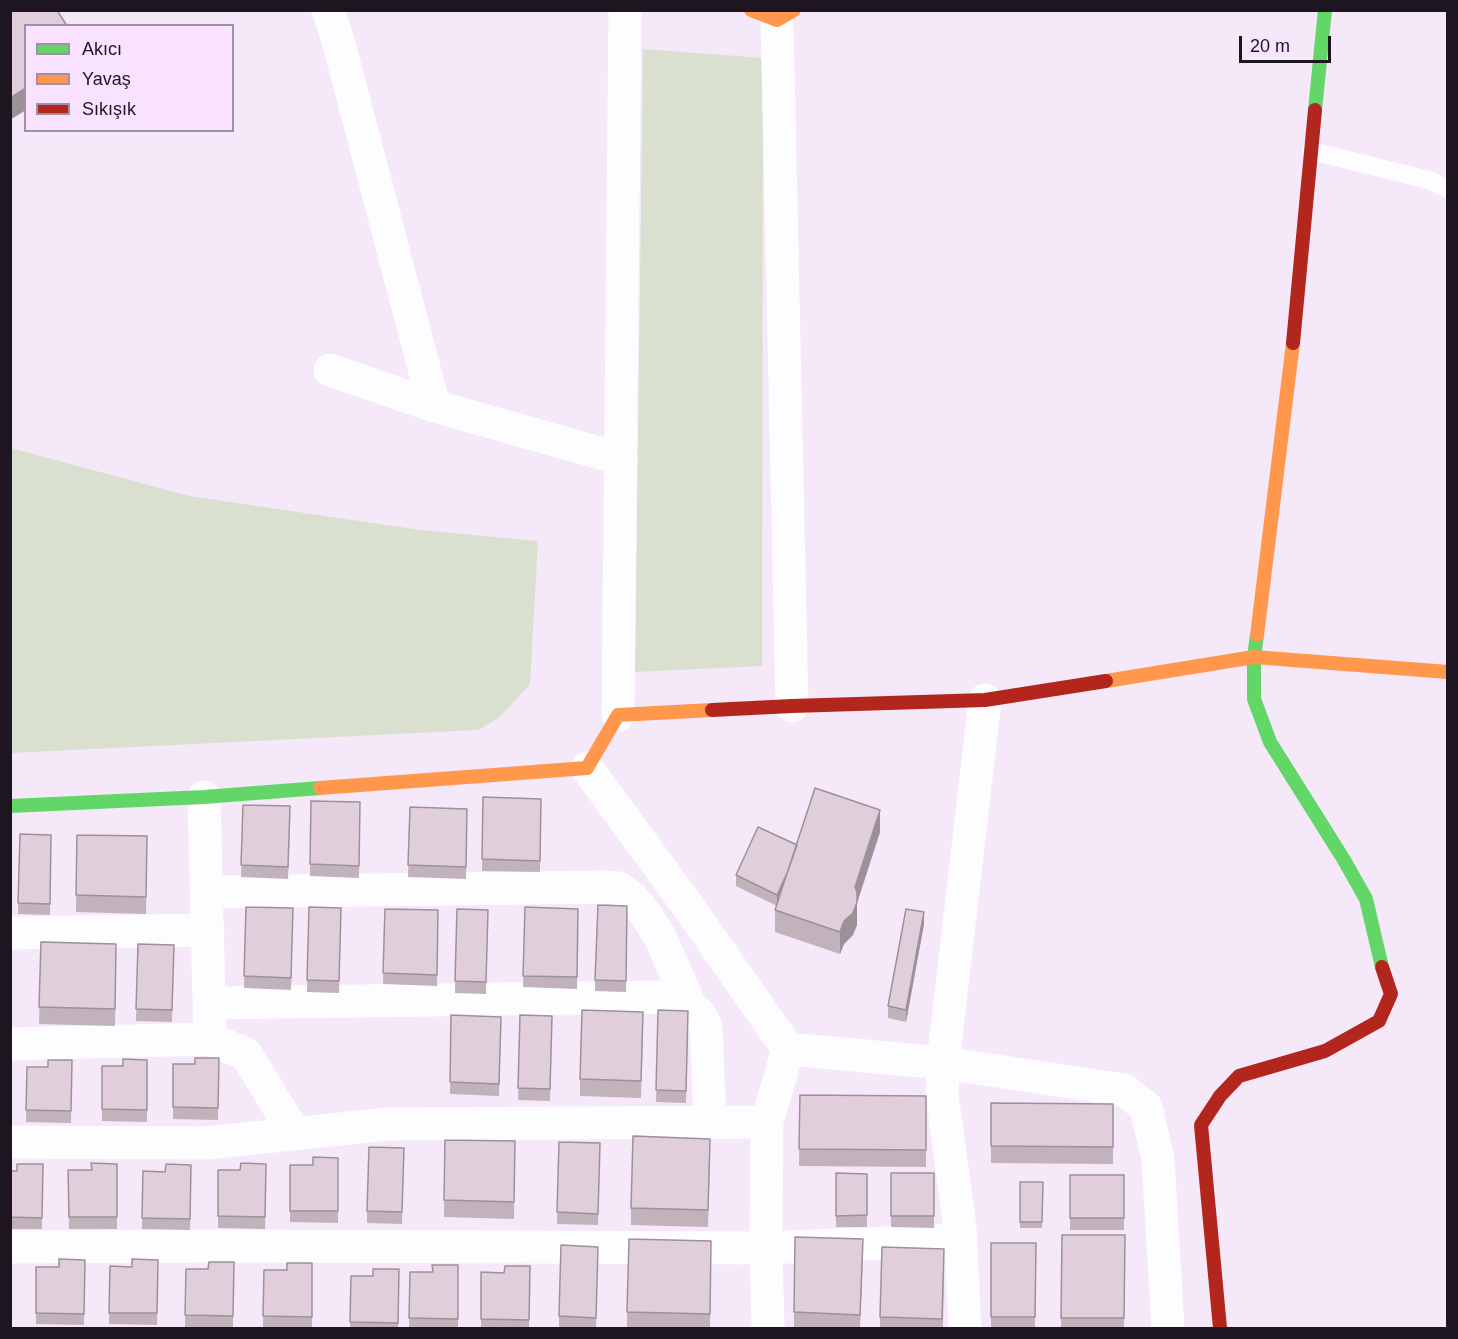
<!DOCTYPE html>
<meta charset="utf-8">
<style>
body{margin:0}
#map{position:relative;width:1458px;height:1339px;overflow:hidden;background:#f4e8f9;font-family:Helvetica,sans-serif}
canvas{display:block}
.frame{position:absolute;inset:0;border:12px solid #1d151f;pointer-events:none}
.legend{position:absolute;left:24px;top:24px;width:210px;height:108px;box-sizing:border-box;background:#f8e2ff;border:2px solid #a090a5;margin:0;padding:8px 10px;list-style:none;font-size:18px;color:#1d151f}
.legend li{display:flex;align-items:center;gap:12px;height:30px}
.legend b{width:30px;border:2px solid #a090a5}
.scale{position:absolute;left:1239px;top:36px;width:92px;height:27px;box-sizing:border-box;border:3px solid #1d151f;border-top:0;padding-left:8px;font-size:18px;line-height:21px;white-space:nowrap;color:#1d151f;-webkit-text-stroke:4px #f8e2ff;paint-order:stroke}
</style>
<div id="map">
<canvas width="1458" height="1339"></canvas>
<div class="frame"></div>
<ul class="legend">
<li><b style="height:8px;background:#63d668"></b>Akıcı</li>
<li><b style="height:8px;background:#ff974d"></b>Yavaş</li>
<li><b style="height:8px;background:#b3261e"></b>Sıkışık</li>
</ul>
<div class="scale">20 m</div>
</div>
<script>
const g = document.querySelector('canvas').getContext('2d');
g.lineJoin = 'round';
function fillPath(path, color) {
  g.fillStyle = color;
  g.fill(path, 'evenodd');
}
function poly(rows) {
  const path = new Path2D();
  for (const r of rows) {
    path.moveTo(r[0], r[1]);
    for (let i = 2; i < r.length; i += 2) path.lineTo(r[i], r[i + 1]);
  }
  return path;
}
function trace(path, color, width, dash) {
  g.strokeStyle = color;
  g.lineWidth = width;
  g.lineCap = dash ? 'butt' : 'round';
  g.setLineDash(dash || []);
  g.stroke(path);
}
fillPath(poly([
 [643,49,763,58,762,666,635,672],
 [11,448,189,496,420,530,538,541,530,684,500,717,478,730,11,753]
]), '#dae0d0');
trace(poly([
 [1311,151,1429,180,1448,189]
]), '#fdfcfe', 18);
trace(poly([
 [328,10,339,44,434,406],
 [777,20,792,706],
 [330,370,434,406,621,459],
 [618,715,625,10],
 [587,768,685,902,788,1049,943,1063,1124,1090,1146,1107,1158,1159,1168,1328],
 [204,797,210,1039,246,1054,295,1134],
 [207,892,604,887,619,888,632,898,645,913,660,937,690,1005],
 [10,933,208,930],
 [209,1003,651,997,672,999,690,1005,700,1015,706,1026,710,1122],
 [10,1044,210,1039],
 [10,1142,206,1143,388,1124,767,1122],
 [10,1247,237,1246,766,1248,961,1240],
 [768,1328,766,1248,767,1122,788,1049],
 [965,1328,960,1228,942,1094,943,1063,985,700]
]), '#fdfcfe', 33);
trace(poly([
 [1315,110,1325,10],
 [1257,635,1254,657,1254,699,1270,742,1344,860,1366,899,1382,967],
 [10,806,204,797,320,788]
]), '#63d668', 14);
trace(poly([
 [751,10,777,20,794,10],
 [1257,635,1293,343],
 [1106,681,1254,657,1448,672],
 [320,788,587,768,618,715,712,710]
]), '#ff974d', 14);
trace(poly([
 [1293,343,1315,110],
 [712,710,792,706,985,700,1106,681],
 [1220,1328,1201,1125,1220,1096,1239,1076,1325,1051,1379,1021,1391,994,1382,967]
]), '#b3261e', 14);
fillPath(poly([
 [483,797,541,799,540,872,482,871],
 [311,801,360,802,359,878,310,876],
 [243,805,290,818,288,879,241,877],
 [410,807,467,809,466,879,408,877],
 [880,832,857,903,857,925,853,935,844,944,840,954,775,932,775,910,777,906,736,886,736,875,797,845],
 [20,834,51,835,50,915,18,914],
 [77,835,147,836,146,914,76,912],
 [627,906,626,992,595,991,595,980],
 [246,907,293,908,291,990,244,988],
 [309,907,341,908,339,993,307,992],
 [525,907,578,909,577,989,523,987],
 [385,909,438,910,437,986,383,984],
 [457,909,488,910,486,994,455,993],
 [924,924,906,1022,888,1018,888,1006],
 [41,942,116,961,115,1026,39,1024],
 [138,944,174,945,172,1022,136,1021],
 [658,1010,688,1011,686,1103,656,1102],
 [451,1015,501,1017,499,1096,450,1094],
 [520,1015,552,1016,550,1101,518,1100],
 [643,1029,641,1098,580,1096,580,1079],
 [219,1058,218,1120,173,1119,173,1064,195,1064],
 [72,1060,71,1123,26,1122,27,1067,48,1067],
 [147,1060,147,1122,102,1121,102,1066,123,1066],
 [800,1095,926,1096,926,1167,799,1166],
 [991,1103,1113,1104,1113,1164,991,1163],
 [445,1140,515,1141,514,1219,444,1217],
 [559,1142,600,1143,598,1225,557,1224],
 [404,1148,402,1224,367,1223,367,1211],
 [710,1156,708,1227,631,1225,631,1208],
 [338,1158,338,1223,290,1222,290,1165,313,1165],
 [43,1164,42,1229,10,1229,10,1171,17,1171],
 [117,1164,117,1229,69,1229,68,1170,91,1170],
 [266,1164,265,1229,218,1228,218,1170,240,1170],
 [191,1165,190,1230,142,1229,143,1171,165,1172],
 [836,1173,867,1174,867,1227,836,1227],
 [891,1173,934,1173,934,1228,891,1227],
 [1070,1175,1124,1175,1124,1230,1070,1230],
 [1020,1182,1043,1182,1042,1228,1020,1228],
 [1062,1235,1125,1235,1124,1329,1061,1329],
 [991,1243,1036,1243,1035,1329,991,1329],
 [598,1247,596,1329,559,1328,559,1316],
 [863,1256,860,1329,794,1329,794,1312],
 [711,1259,710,1329,627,1329,627,1312],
 [85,1260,84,1325,36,1324,36,1267,59,1267],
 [158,1260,157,1325,109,1324,110,1266,132,1267],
 [234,1262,233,1327,185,1327,186,1269,208,1269],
 [312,1263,312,1328,263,1328,264,1270,287,1270],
 [458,1265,458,1329,409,1329,410,1272,432,1272],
 [530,1266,529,1329,481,1329,481,1272,504,1273],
 [944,1266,943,1329,880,1329,880,1317],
 [399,1269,398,1329,350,1329,351,1276,373,1276]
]), '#c1b2bc');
fillPath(poly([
 [26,88,26,110,10,120,10,98],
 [880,810,880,832,857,903,857,925,853,935,844,944,840,954,840,932],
 [800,847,777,906,777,895],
 [924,912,924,924,906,1022,906,1010]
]), '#9d9199');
const building = poly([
 [10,10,57,10,67,26,26,26,26,88,10,98,10,10],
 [815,788,880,810,855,887,857,892,857,902,853,913,844,921,840,932,775,910,815,788],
 [483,797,541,799,540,861,482,859,483,797],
 [311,801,360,802,359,866,310,864,311,801],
 [243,805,290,806,288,867,241,865,243,805],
 [410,807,467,809,466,867,408,865,410,807],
 [758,827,797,845,788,871,777,895,736,875,758,827],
 [20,834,51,835,50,904,18,903,20,834],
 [77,835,147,836,146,897,76,895,77,835],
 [598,905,627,906,626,981,595,980,598,905],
 [246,907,293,908,291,978,244,976,246,907],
 [309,907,341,908,339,981,307,980,309,907],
 [525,907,578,909,577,977,523,976,525,907],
 [385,909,438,910,437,975,383,973,385,909],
 [457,909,488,910,486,982,455,981,457,909],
 [906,909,924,912,906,1010,888,1006,906,909],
 [41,942,116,944,115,1009,39,1007,41,942],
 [138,944,174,945,172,1010,136,1009,138,944],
 [582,1010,643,1012,641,1081,580,1079,582,1010],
 [658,1010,688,1011,686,1091,656,1090,658,1010],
 [451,1015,501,1017,499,1084,450,1082,451,1015],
 [520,1015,552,1016,550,1089,518,1088,520,1015],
 [195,1058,219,1058,218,1108,173,1107,173,1064,195,1064,195,1058],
 [123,1059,147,1060,147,1110,102,1109,102,1066,123,1066,123,1059],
 [48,1060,72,1060,71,1111,26,1110,27,1067,48,1067,48,1060],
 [800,1095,926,1096,926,1150,799,1149,800,1095],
 [991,1103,1113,1104,1113,1147,991,1146,991,1103],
 [633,1136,710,1139,708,1210,631,1208,633,1136],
 [445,1140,515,1141,514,1202,444,1200,445,1140],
 [559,1142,600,1143,598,1214,557,1212,559,1142],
 [369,1147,404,1148,402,1212,367,1211,369,1147],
 [313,1157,338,1158,338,1211,290,1211,290,1165,313,1165,313,1157],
 [91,1163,117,1164,117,1217,69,1217,68,1170,92,1170,91,1163],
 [241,1163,266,1164,265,1217,218,1216,218,1170,240,1170,241,1163],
 [17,1164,43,1164,42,1218,10,1217,10,1171,17,1171,17,1164],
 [166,1164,191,1165,190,1219,142,1218,143,1171,165,1172,166,1164],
 [836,1173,867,1174,867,1215,836,1216,836,1173],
 [891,1173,934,1173,934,1216,891,1216,891,1173],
 [1070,1175,1124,1175,1124,1218,1070,1218,1070,1175],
 [1020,1182,1043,1182,1042,1222,1020,1222,1020,1182],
 [1062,1235,1125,1235,1124,1318,1061,1318,1062,1235],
 [795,1237,863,1239,860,1315,794,1312,795,1237],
 [629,1239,711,1241,710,1314,627,1312,629,1239],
 [991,1243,1036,1243,1035,1317,991,1317,991,1243],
 [561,1245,598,1247,596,1318,559,1316,561,1245],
 [882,1247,944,1249,942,1319,880,1317,882,1247],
 [59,1259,85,1260,84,1314,36,1313,36,1267,59,1267,59,1259],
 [132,1259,158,1260,157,1313,109,1313,110,1266,132,1267,132,1259],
 [209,1262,234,1262,233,1316,185,1315,186,1269,208,1269,209,1262],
 [287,1263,312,1263,312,1317,263,1316,264,1270,287,1270,287,1263],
 [432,1265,458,1265,458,1319,409,1318,410,1272,433,1272,432,1265],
 [505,1266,530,1266,529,1320,481,1319,481,1272,504,1273,505,1266],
 [373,1269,399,1269,398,1323,350,1322,351,1276,373,1276,373,1269]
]);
fillPath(building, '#e0cfdb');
trace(building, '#9d9199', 1.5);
</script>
